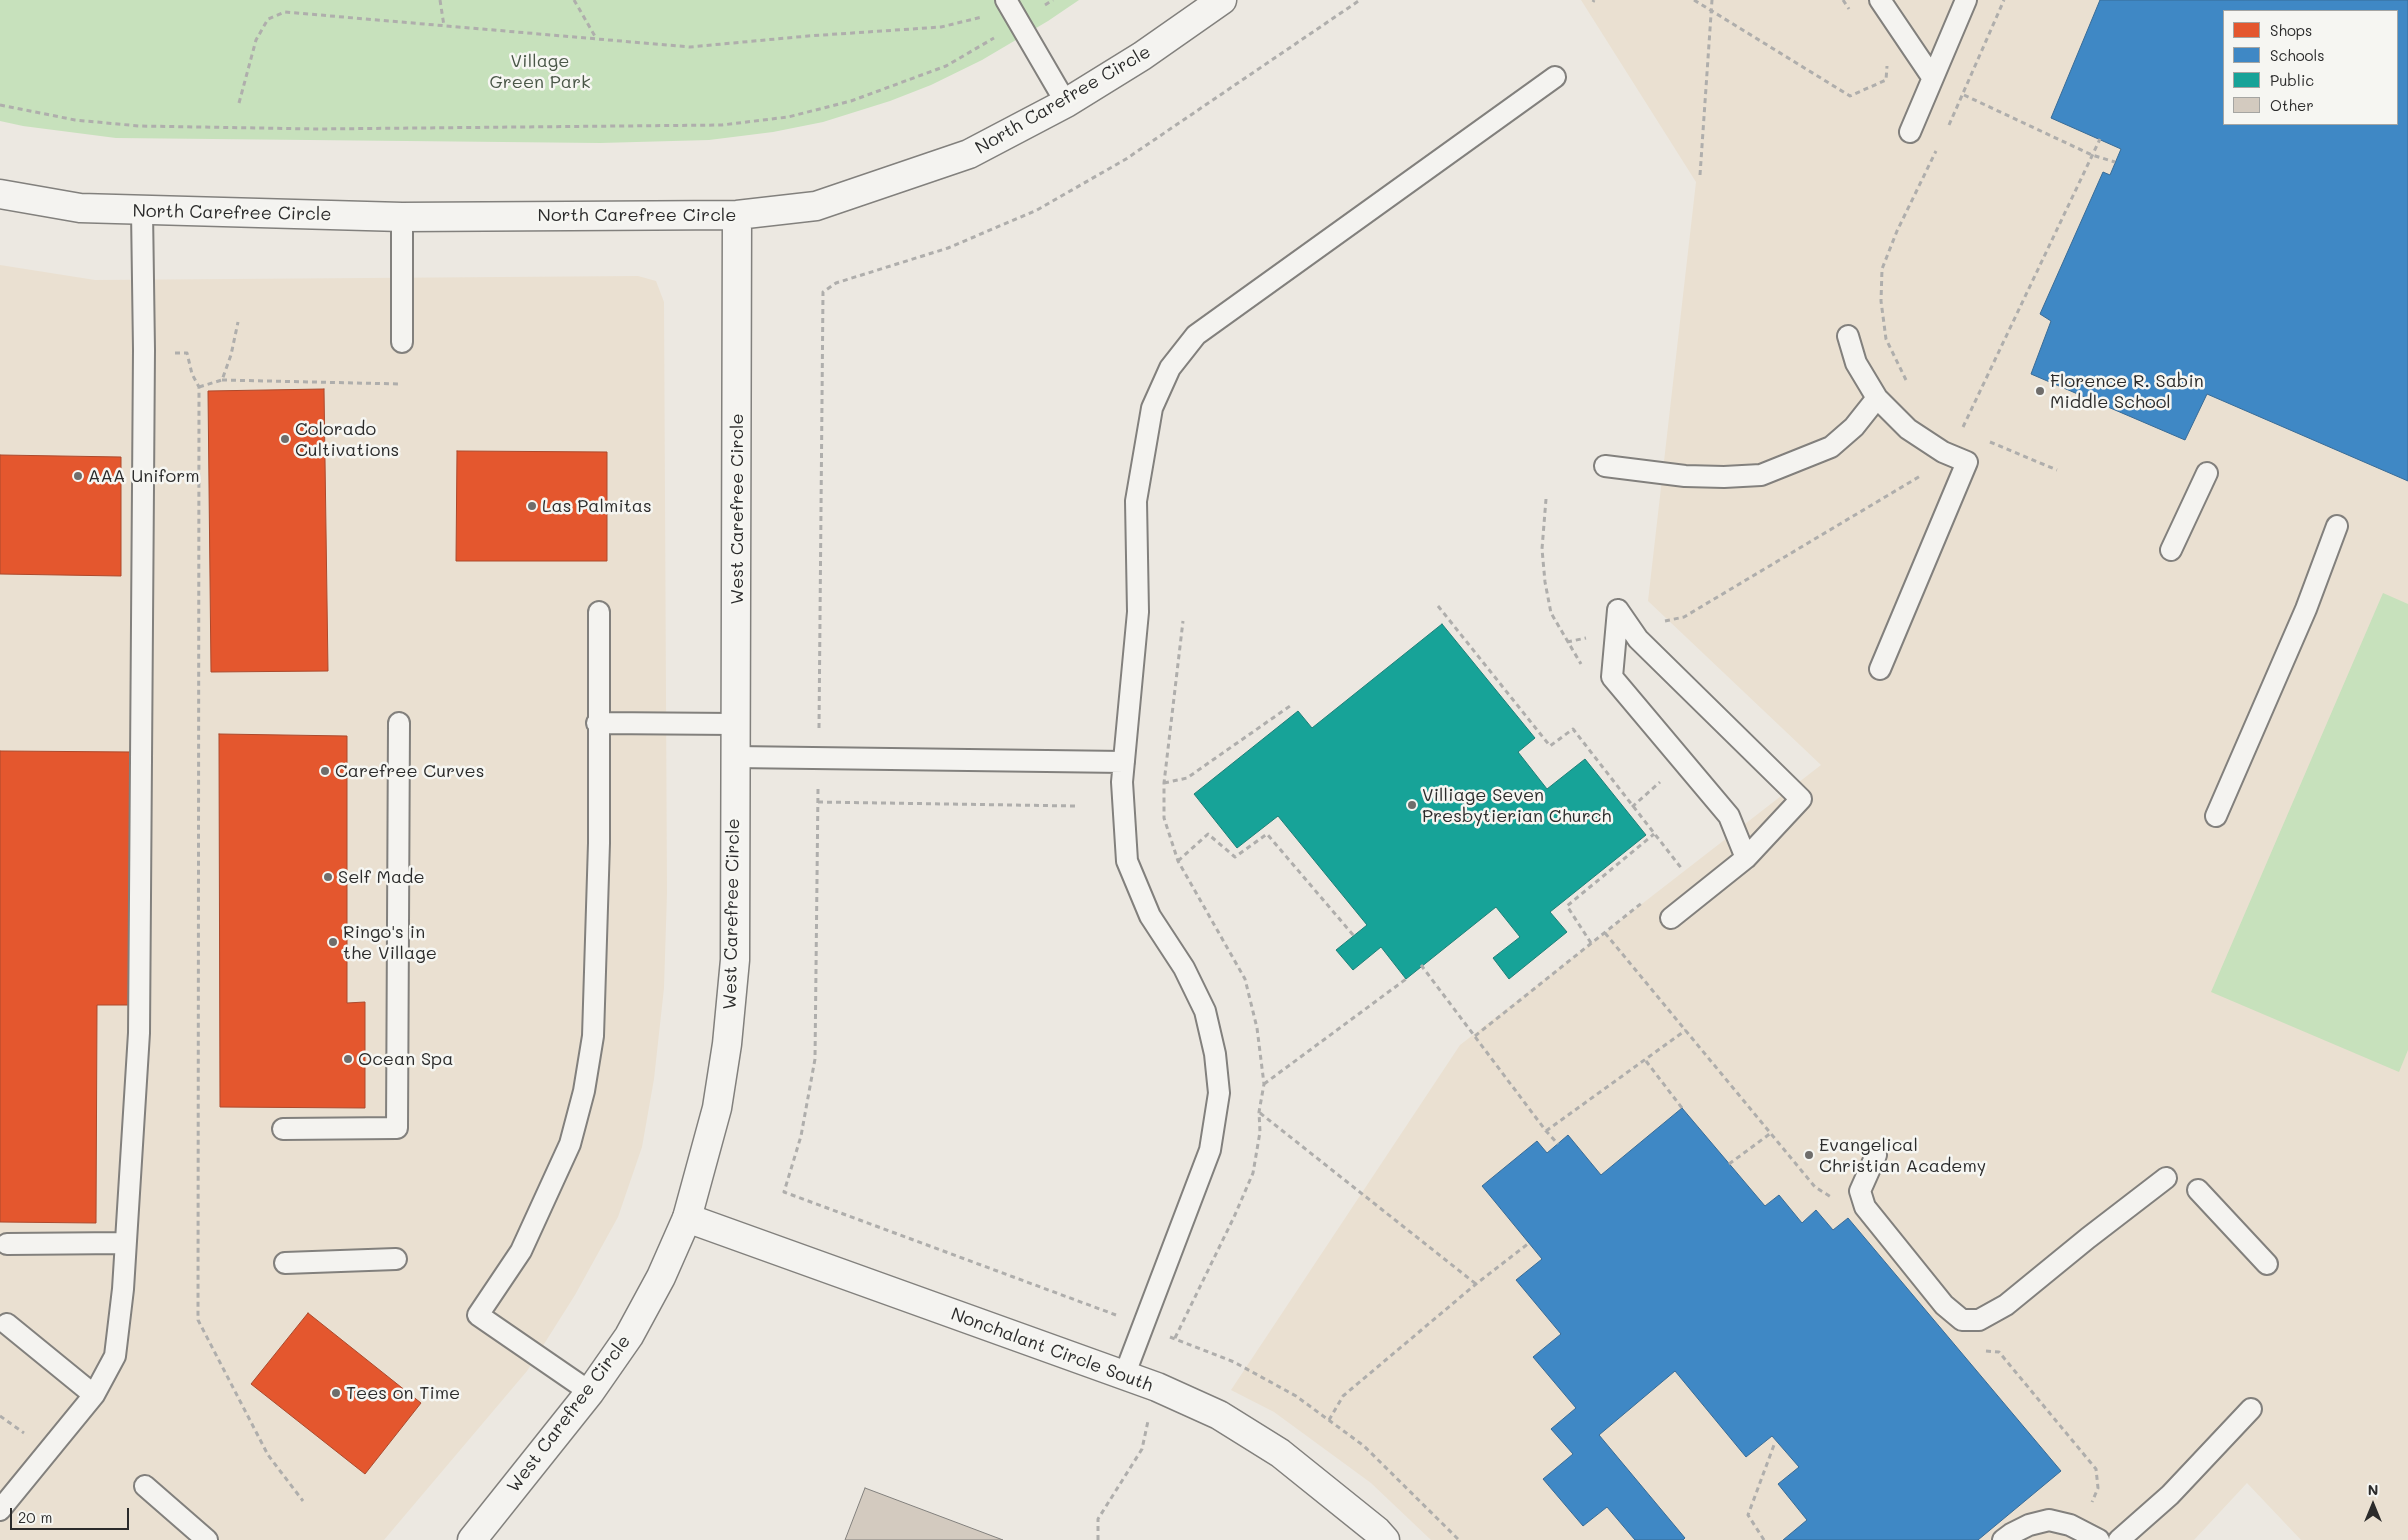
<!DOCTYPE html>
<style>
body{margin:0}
#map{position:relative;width:2408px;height:1540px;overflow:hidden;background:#ece8e1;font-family:Mali,sans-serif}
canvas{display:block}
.legend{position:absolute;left:2223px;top:10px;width:175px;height:115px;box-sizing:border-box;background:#f6f6f2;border:1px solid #a5a5a2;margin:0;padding:6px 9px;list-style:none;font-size:15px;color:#2b2b2b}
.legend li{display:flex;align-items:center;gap:10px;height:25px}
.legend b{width:25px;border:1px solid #a5a5a2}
.north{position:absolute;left:2348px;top:1480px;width:50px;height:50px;-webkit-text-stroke:4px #f6f6f2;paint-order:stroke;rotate:0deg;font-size:14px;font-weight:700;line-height:20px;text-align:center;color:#2b2b2b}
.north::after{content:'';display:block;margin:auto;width:18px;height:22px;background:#2b2b2b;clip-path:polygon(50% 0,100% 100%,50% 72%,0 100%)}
.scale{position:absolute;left:10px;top:1508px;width:119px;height:22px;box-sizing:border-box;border:2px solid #2b2b2b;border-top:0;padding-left:6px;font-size:15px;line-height:18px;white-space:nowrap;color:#2b2b2b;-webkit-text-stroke:4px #f6f6f2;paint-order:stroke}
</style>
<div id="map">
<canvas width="2408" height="1540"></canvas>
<ul class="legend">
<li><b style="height:14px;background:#e4572e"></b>Shops</li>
<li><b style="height:14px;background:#3f88c5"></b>Schools</li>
<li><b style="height:14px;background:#17a398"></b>Public</li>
<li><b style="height:14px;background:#d3cabf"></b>Other</li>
</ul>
<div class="north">N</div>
<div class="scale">20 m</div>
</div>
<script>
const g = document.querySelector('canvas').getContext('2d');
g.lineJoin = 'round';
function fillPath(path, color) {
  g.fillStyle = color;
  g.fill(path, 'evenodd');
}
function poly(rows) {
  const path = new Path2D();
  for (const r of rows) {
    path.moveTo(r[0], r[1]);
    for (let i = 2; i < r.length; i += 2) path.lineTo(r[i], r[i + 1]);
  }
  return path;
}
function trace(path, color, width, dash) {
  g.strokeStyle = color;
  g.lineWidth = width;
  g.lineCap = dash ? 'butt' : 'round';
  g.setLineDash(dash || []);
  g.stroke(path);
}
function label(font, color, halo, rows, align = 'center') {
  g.font = font + ' Mali,sans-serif';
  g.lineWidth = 5;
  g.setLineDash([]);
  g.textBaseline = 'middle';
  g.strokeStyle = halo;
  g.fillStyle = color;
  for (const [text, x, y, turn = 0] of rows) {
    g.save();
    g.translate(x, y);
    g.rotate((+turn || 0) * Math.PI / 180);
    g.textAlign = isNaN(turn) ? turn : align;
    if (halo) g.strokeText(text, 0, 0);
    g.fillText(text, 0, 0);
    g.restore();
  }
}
fillPath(poly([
 [1581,0,2408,0,2408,1540,2301,1540,2247,1483,2194,1540,1431,1540,1371,1483,1274,1412,1231,1390,1460,1045,1821,765,1648,601,1696,182],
 [2224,11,2397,11,2397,124,2224,124],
 [0,265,95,280,638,276,656,281,664,302,667,893,664,988,654,1079,642,1147,618,1217,575,1295,527,1371,384,1540,0,1540]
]), '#eae0d1');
fillPath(poly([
 [0,0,1079,0,1048,21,982,60,931,85,890,101,823,122,773,132,709,140,600,143,116,138,23,126,0,121],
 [2383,593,2408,604,2408,1050,2399,1072,2211,992]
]), '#c7e1bc');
const shops = poly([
 [324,389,328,671,211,672,208,391,324,389],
 [457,451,607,452,607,561,456,561,457,451],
 [0,455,121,457,121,576,0,574,0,455],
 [219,734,347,736,347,1003,365,1002,365,1108,220,1107,219,734],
 [0,751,132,752,130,1005,97,1005,96,1223,0,1222,0,751],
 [308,1313,421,1403,365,1474,251,1384,308,1313]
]);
fillPath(shops, '#e4572e');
trace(shops, '#ac4a2d', 1);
const schools = poly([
 [2100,0,2408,0,2408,481,2207,394,2185,440,2031,374,2051,321,2040,314,2103,172,2110,175,2121,149,2051,118,2100,0],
 [2224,11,2397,11,2397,124,2224,124,2224,11],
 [1682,1108,1765,1206,1779,1195,1802,1223,1816,1210,1833,1230,1848,1218,2061,1471,1978,1540,1783,1540,1807,1520,1778,1484,1799,1467,1772,1436,1746,1457,1675,1371,1599,1435,1685,1538,1683,1540,1635,1540,1607,1507,1583,1526,1543,1479,1573,1454,1551,1429,1576,1408,1533,1357,1561,1334,1516,1280,1542,1259,1482,1186,1537,1141,1547,1153,1568,1135,1601,1175,1682,1108]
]);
fillPath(schools, '#3f88c5');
trace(schools, '#396c97', 1);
const public = poly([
 [1442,624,1535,738,1518,752,1547,789,1585,759,1646,835,1550,912,1567,932,1509,979,1493,958,1520,937,1496,907,1406,979,1381,947,1353,970,1336,950,1367,925,1278,816,1237,848,1194,794,1298,711,1312,728,1442,624]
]);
fillPath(public, '#17a398');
trace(public, '#1d7f77', 1);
const building = poly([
 [865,1488,1003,1540,845,1540,865,1488]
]);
fillPath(building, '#d3cabf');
trace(building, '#82807d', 1);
const lane = poly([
 [1006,0,1066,103],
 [1880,0,1932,77],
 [1910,132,1966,0],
 [1848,336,1856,363,1877,398,1908,429,1943,452,1967,462,1880,669],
 [402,342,402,217],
 [1605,466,1685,476,1724,477,1761,475,1831,447,1854,427,1877,398],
 [2171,550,2207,473],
 [1618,610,1638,639,1801,799,1746,858,1671,918],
 [1618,610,1612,677,1729,816,1746,858],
 [597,723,736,724],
 [735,757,1124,762],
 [2216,816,2306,609,2337,526],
 [283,1129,397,1128,399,723],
 [1876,1155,1860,1191,1865,1207,1944,1305,1962,1320,1979,1320,2006,1305,2088,1238,2166,1178],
 [2198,1190,2267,1264],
 [7,1244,125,1243],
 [285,1263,396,1259],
 [7,1324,94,1395],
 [1124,1376,1210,1150,1219,1093,1215,1054,1205,1011,1184,968,1150,916,1127,861,1122,782,1138,612,1136,501,1152,408,1170,368,1196,335,1555,77],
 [590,1392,478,1315,521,1251,570,1144,584,1091,593,1036,599,843,599,612],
 [145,1486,207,1540],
 [0,1510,94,1395,115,1356,123,1289,139,1033,144,350,142,211],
 [2003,1540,2011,1534,2029,1525,2049,1520,2070,1525,2099,1540],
 [2119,1540,2170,1495,2251,1409]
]);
const street = poly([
 [687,1218,1157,1387,1219,1415,1280,1453,1377,1531,1385,1540]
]);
const secondary = poly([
 [0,194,80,208,402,217,737,215,816,206,969,154,1066,103,1142,56,1222,0],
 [472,1540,590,1392,629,1336,661,1277,687,1218,717,1108,727,1044,735,960,737,215]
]);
trace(lane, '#82807d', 24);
trace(street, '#82807d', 31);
trace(secondary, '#82807d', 31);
trace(poly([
 [440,0,444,26],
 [574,0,596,38],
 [1694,0,1850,96,1886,80,1887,66],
 [1843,0,1849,9],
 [1593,2,1594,0],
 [1045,5,1053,0],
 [1964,95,2092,155,2115,162],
 [239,103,256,40,268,19,285,12,690,47,808,36,941,27,982,17],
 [0,105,75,120,139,126,317,129,722,125,788,117,851,101,946,66,994,38],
 [1949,125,2004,0],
 [1700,175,1712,0],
 [175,353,187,353,192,374,199,387,198,1320,268,1455,303,1501],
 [222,380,401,384],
 [1906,380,1886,339,1881,301,1882,269,1897,231,1936,151],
 [199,387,222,380,231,355,238,322],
 [1963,427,2100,139],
 [1990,442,2057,470],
 [1546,499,1542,549,1545,582,1551,613,1581,664],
 [1438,606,1550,746,1573,729,1682,869],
 [1665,621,1684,617,1922,475],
 [1567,642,1586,638],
 [819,728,823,292,836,283,948,248,1037,210,1126,159,1360,0],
 [1164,783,1187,778,1290,706],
 [818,789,815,1059,801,1136,784,1192,1116,1315],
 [818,802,1076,806],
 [1632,807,1660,782],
 [1178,861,1208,834,1235,857,1267,834,1354,936],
 [1605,933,1815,1187,1831,1197],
 [1591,943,1567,906,1654,834],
 [1421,965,1546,1131,1558,1144],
 [1475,1036,1643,902],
 [1646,1061,1682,1108],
 [1264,1084,1406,979],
 [1260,1113,1476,1284],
 [1546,1131,1686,1030],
 [1729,1164,1771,1133],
 [1170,1337,1234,1362,1296,1396,1364,1446,1459,1540],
 [1175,1338,1234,1217,1253,1173,1260,1132,1259,1112,1264,1084,1257,1028,1245,979,1178,861,1164,818,1164,783,1183,621],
 [1986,1351,1999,1352,2096,1469,2098,1488,2092,1502],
 [0,1416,24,1433],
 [1329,1420,1343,1396,1476,1284,1529,1243],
 [1098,1540,1098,1519,1142,1449,1148,1421],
 [1764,1540,1748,1515,1774,1445]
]), '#afaeac', 3, [5, 4]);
trace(lane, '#f4f3f0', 20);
trace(street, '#f4f3f0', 28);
trace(secondary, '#f4f3f0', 28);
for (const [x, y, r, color] of [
 [2040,391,5,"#6f6d6b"],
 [285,439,5,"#6f6d6b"],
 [78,476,5,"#6f6d6b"],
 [532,506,5,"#6f6d6b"],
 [325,771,5,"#6f6d6b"],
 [1412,805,5,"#6f6d6b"],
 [328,877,5,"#6f6d6b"],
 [333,942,5,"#6f6d6b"],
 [348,1059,5,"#6f6d6b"],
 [1809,1155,5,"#6f6d6b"],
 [336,1393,5,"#6f6d6b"]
]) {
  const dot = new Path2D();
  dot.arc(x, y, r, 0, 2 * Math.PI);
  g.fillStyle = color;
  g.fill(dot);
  trace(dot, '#f6f6f2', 2);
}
label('18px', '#4a5748', '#f6f6f2', [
 ["Village",540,61],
 ["Green Park",540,82]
]);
label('18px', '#2b2b2b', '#f6f6f2', [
 ["North Carefree Circle",1063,100,-30],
 ["North Carefree Circle",232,213,1],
 ["North Carefree Circle",637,215],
 ["West Carefree Circle",737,509,-90],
 ["West Carefree Circle",732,914,-89],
 ["Nonchalant Circle South",1052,1350,20],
 ["West Carefree Circle",569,1414,-53]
]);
label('18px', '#2b2b2b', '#f6f6f2', [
 ["Florence R. Sabin",2050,381],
 ["Middle School",2050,402],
 ["Colorado",295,429],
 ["Cultivations",295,450],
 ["AAA Uniform",88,476],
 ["Las Palmitas",542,506],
 ["Carefree Curves",335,771],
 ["Villiage Seven",1422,795],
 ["Presbytierian Church",1422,816],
 ["Self Made",338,877],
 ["Ringo's in",343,932],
 ["the Village",343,953],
 ["Ocean Spa",358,1059],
 ["Evangelical",1819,1145],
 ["Christian Academy",1819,1166],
 ["Tees on Time",346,1393]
], 'left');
</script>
